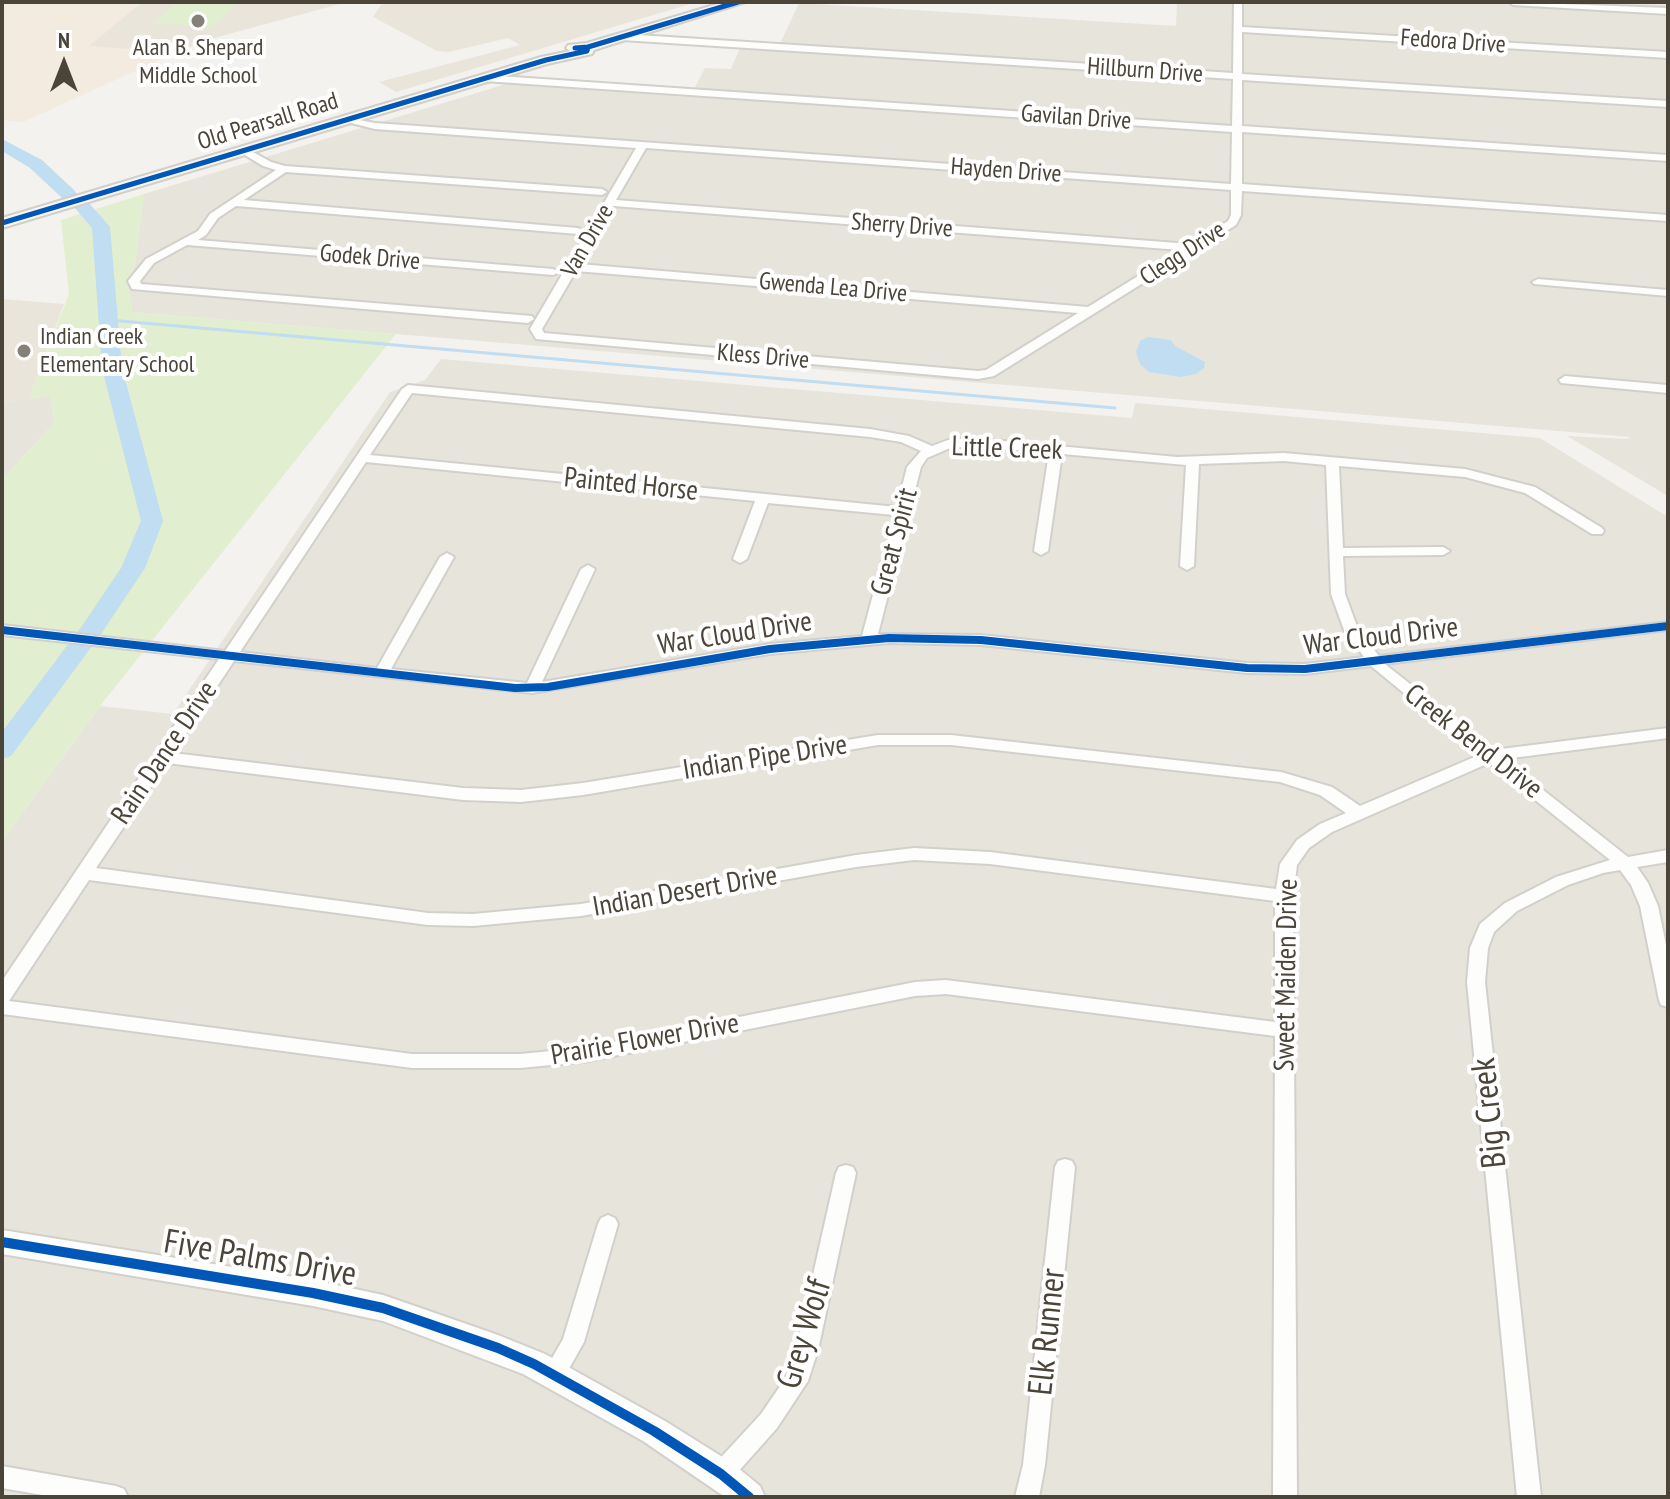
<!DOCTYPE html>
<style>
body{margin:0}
#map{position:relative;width:1670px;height:1499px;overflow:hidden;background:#f4f2ee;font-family:"PT Sans Narrow",sans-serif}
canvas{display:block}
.frame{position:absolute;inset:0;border:4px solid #4b4439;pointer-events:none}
.north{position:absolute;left:24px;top:24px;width:80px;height:80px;-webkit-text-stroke:6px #fff;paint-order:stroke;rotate:0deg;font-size:22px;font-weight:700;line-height:32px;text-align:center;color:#4b4439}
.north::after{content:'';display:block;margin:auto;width:28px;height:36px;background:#4b4439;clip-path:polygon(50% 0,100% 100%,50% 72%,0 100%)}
</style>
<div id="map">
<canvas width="1670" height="1499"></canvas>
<div class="frame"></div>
<div class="north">N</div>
</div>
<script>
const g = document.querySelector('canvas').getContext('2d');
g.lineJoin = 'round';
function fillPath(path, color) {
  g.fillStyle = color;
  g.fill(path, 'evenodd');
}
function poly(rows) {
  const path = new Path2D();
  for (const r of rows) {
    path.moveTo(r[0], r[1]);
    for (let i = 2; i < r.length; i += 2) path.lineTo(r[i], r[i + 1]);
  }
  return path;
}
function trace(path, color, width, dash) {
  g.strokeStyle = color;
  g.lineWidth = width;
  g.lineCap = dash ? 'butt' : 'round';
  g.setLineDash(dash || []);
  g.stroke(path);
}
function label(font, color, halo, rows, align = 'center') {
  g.font = font + ' "PT Sans Narrow",sans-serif';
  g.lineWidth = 8;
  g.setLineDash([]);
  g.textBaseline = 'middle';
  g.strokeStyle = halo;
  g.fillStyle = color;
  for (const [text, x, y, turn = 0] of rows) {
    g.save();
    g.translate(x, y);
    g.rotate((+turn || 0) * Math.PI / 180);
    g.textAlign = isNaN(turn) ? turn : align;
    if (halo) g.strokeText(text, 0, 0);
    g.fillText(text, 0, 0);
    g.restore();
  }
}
fillPath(poly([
 [1177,2,1668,2,1668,496,1567,436,1627,439,1630,437,132,312,127,281,135,264,144,194,506,84,690,97,705,68,731,69,740,48,777,50,799,3,1176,26],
 [441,359,1132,418,1135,403,1540,438,1668,517,1668,1497,2,1497,2,841,100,706,173,714,390,392,425,380],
 [50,396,54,423,2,480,2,402]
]), '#e7e4dc');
fillPath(poly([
 [2,2,142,2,90,46,175,53,23,122,2,120]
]), '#f3ebdf');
fillPath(poly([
 [142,2,347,2,207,40,175,53,89,46],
 [392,2,697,2,396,92,379,82,520,45,508,38,449,52,437,51,373,17,381,5],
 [2,299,64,304,29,399,2,402]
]), '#eae5da');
fillPath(poly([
 [178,2,239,2,212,27,153,23],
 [144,194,135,264,127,281,132,312,396,334,100,706,2,841,2,480,54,423,50,396,29,399,69,294,61,220]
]), '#e1eecf');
fillPath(poly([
 [1148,337,1171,340,1175,346,1205,362,1204,368,1196,374,1181,377,1149,372,1140,364,1136,352,1140,341]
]), '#c0ddf1');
trace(poly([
 [2,152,11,149]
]), '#c0ddf1', 2);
trace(poly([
 [109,320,1115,408]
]), '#c0ddf1', 3);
fillPath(poly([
 [2,139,42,160,74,190,77,194,74,198,62,198,30,168,2,151,2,139],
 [83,202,89,203,110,227,122,368,163,521,145,568,103,631,11,756,2,759,2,732,82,626,121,568,141,521,102,368,92,228,74,207,83,202]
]), '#c0ddf1');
const minor = poly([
 [1234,2,1242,2,1242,27,1668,52,1668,58,1242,32,1242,74,1668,101,1668,107,1242,80,1242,126,1668,155,1668,161,1242,132,1242,184,1668,215,1668,221,1242,191,1241,215,1236,225,994,376,978,379,536,339,530,329,636,148,375,129,339,120,344,117,375,123,1231,184,1232,132,484,81,479,78,484,75,1232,126,1233,79,622,40,617,37,622,34,1233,73,1234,2],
 [646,148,1231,190,1231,215,1228,221,1190,244,616,200,646,148],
 [613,206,1180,250,1088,307,579,264,613,206],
 [576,271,1078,313,986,370,978,371,544,333,542,329,576,271],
 [1509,2,1668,8,1668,14,1513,5,1509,2],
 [244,147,271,162,285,166,602,189,607,192,602,195,286,172,244,200,578,228,583,231,578,234,236,206,218,218,206,235,198,240,553,269,559,272,553,275,187,245,154,263,140,281,141,284,532,316,534,319,528,323,132,289,128,281,146,259,198,231,210,214,276,170,263,166,240,152,240,148,244,147],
 [1538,279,1668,290,1668,296,1534,284,1532,282,1538,279],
 [1565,376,1668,385,1668,393,1561,383,1559,380,1565,376],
 [408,385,870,429,909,436,932,446,948,440,971,438,1177,457,1284,453,1465,469,1535,487,1602,528,1604,531,1602,534,1592,534,1525,493,1465,477,1339,466,1343,548,1443,547,1450,551,1443,555,1343,556,1345,594,1358,629,1379,656,1668,622,1668,630,1385,664,1493,750,1668,728,1668,738,1504,759,1628,857,1668,850,1668,862,1637,867,1648,883,1658,906,1668,955,1668,1007,1661,1005,1659,1000,1640,906,1631,885,1620,870,1603,873,1568,885,1517,911,1494,932,1488,948,1485,982,1541,1497,1517,1497,1467,982,1470,948,1480,924,1505,903,1556,877,1610,860,1489,763,1332,832,1309,848,1297,865,1293,896,1297,1497,1273,1497,1275,1036,946,994,915,996,583,1062,520,1068,412,1068,2,1014,2,981,219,659,2,635,2,625,225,651,402,389,408,385],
 [412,393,870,437,901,442,921,451,907,467,897,507,370,455,412,393],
 [971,446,1049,453,1034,551,1041,555,1048,551,1062,454,1186,465,1180,566,1187,570,1194,566,1199,464,1284,461,1326,465,1331,594,1344,630,1364,657,1305,664,1247,663,981,635,878,634,921,467,927,458,950,448,971,446],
 [366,462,755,501,733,559,740,563,747,559,768,503,894,515,862,636,770,644,542,682,595,569,588,565,581,569,527,683,391,669,454,557,447,553,440,557,377,668,240,652,366,462],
 [889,643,981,645,1247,673,1305,674,1371,666,1479,755,1360,806,1332,787,1281,772,951,735,878,735,583,783,521,790,463,788,173,753,234,661,532,693,770,654,889,643],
 [878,745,951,745,1280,782,1320,795,1346,813,1320,824,1297,840,1280,864,1276,889,990,852,914,848,856,855,581,904,473,914,428,913,96,868,167,763,463,800,521,802,583,795,878,745],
 [914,860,990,864,1275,901,1275,1022,946,980,915,982,583,1048,520,1054,412,1054,9,1001,89,880,428,925,473,926,581,916,856,867,914,860],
 [1065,1159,1072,1161,1075,1167,1045,1465,1039,1497,1015,1497,1023,1465,1055,1167,1058,1161,1065,1159],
 [846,1165,853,1167,856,1173,818,1350,808,1381,777,1428,729,1482,721,1485,713,1482,709,1474,713,1466,761,1414,787,1376,796,1350,836,1173,839,1167,846,1165],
 [608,1215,615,1218,618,1224,584,1342,562,1381,554,1384,546,1381,543,1374,563,1339,598,1224,601,1218,608,1215],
 [2,1466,116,1486,124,1489,128,1497,54,1497,2,1488,2,1466]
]);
const tertiary = poly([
 [2,1230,313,1280,383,1295,498,1335,545,1354,665,1421,732,1463,760,1486,765,1497,725,1497,643,1441,523,1374,383,1321,313,1306,2,1254,2,1230]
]);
const secondary = poly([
 [724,2,745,2,594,50,592,54,547,64,2,228,2,218,541,57,570,51,566,48,568,45,587,43,724,2]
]);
trace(minor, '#d2d0cb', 4);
trace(tertiary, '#d2d0cb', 4);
trace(secondary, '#d3cfc5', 4);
fillPath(minor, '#fdfdfc');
fillPath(tertiary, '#fdfdfc');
fillPath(secondary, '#f7f6f1');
trace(poly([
 [575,48,588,47,738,2],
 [2,223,546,60,587,51,588,47]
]), '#0057b8', 5);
trace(poly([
 [2,630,515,688,548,687,770,649,889,638,981,640,1247,668,1305,669,1668,626]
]), '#0057b8', 8);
trace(poly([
 [2,1242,313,1293,383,1308,498,1348,534,1364,654,1431,721,1474,749,1497]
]), '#0057b8', 10);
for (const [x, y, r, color] of [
 [198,21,8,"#868178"],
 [24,351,8,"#868178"]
]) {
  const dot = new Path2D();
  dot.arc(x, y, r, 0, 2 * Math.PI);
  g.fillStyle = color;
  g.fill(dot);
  trace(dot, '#fff', 3);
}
label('24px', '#4b4439', '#fff', [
 ["Fedora Drive",1453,42,4],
 ["Hillburn Drive",1145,71,4],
 ["Gavilan Drive",1076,118,4],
 ["Old Pearsall Road",268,122,-17],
 ["Hayden Drive",1006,171,4],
 ["Sherry Drive",902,226,4],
 ["Van Drive",588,241,-60],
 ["Clegg Drive",1183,254,-33],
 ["Godek Drive",370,258,5],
 ["Gwenda Lea Drive",833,288,5],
 ["Kless Drive",763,357,5]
]);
label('24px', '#4b4439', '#fff', [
 ["Alan B. Shepard",198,48],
 ["Middle School",198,76],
 ["Indian Creek",40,337,"left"],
 ["Elementary School",40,365,"left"]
]);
label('28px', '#4b4439', '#fff', [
 ["Little Creek",1007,449,2],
 ["Painted Horse",631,485,6],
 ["Great Spirit",895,542,-75],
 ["War Cloud Drive",735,634,-9],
 ["War Cloud Drive",1381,637,-7],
 ["Creek Bend Drive",1473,742,38],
 ["Rain Dance Drive",165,753,-56],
 ["Indian Pipe Drive",765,758,-9],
 ["Indian Desert Drive",685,892,-10],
 ["Sweet Maiden Drive",1287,975,-89],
 ["Prairie Flower Drive",645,1040,-10]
]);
label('34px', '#4b4439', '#fff', [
 ["Big Creek",1490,1113,-96],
 ["Five Palms Drive",260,1259,10],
 ["Elk Runner",1048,1332,-84],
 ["Grey Wolf",805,1334,-73]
]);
</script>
